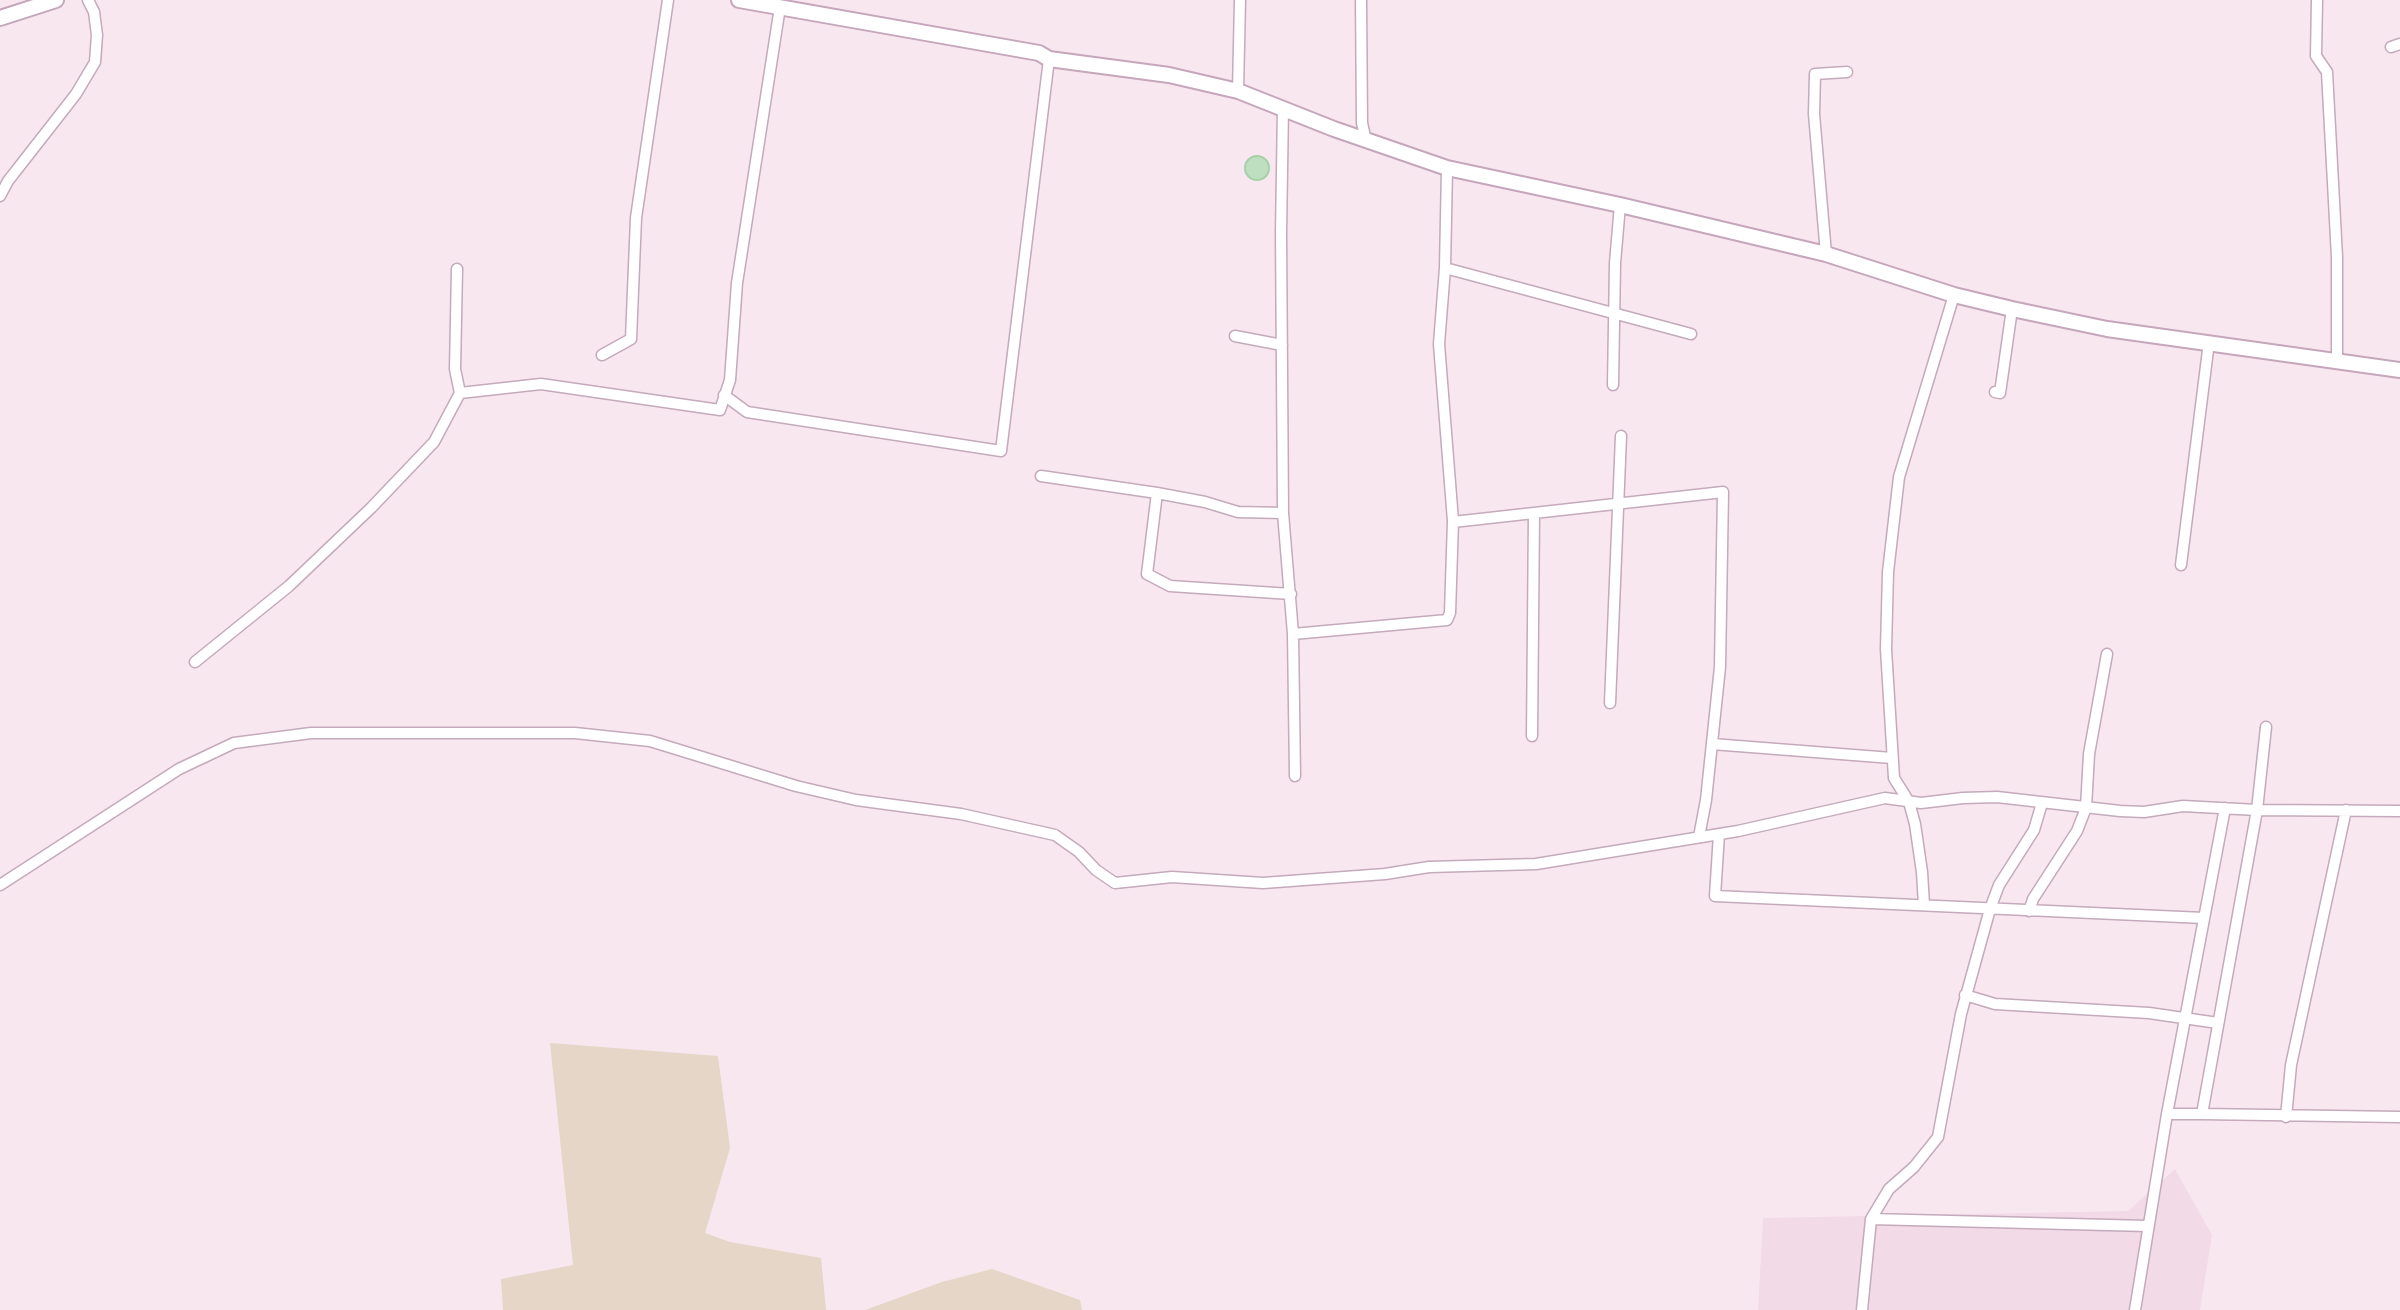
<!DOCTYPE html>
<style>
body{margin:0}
canvas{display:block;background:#f9e7f0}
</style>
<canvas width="2400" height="1310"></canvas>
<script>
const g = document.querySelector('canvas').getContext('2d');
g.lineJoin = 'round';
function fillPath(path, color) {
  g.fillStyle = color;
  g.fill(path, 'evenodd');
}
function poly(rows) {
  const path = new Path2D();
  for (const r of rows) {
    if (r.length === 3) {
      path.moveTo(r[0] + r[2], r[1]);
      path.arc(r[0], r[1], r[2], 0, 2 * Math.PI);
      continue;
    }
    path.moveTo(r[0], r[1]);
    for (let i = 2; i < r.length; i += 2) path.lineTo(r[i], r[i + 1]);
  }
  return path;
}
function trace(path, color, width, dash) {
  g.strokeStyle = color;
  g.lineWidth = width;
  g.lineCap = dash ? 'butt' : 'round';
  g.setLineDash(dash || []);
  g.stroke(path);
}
fillPath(poly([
 [2175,1169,2212,1235,2200,1310,1758,1310,1763,1218,2128,1211]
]), '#f2dae7');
fillPath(poly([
 [550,1043,718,1056,730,1148,705,1233,730,1242,821,1258,826,1310,503,1310,501,1279,573,1265],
 [992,1269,1080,1300,1082,1310,865,1310,942,1282]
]), '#e5d6c7');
const water = poly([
 [1257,168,12]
]);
fillPath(water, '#bee0c0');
trace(water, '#a6d0a8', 2);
const minor = poly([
 [1361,0,1362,123,1366,141],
 [2317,0,2316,56,2327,72,2337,257,2337,362],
 [2391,47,2400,44],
 [1238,91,1240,0],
 [1283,108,1281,233,1283,513,1293,634,1295,776],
 [0,196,8,181,76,94,95,62,97,35,94,12,88,0],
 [1826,254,1814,114,1815,74,1847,72],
 [1445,268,1691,334],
 [1235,336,1282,345],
 [602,355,631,339,636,218,668,0],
 [1613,385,1615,263,1620,205],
 [1995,392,2000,393,2012,309],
 [460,393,541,384,720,410,730,380,737,283,780,7],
 [724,395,747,412,1001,451,1049,59],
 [1041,476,1157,493,1205,502,1238,512,1283,513],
 [1157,493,1147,574,1170,586,1291,594],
 [1453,522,1723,492,1720,667,1706,800,1699,837],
 [2181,565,2209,342],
 [1293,634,1447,620,1450,613,1453,521,1439,344,1445,268,1447,168],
 [195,662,289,586,371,508,434,442,460,393,455,369,457,269],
 [1610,703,1621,436],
 [2266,727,2257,810,2202,1114,2400,1117],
 [1532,736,1534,513],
 [1712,744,1892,758],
 [1719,834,1715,896,2204,918],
 [0,885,179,769,234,743,311,733,575,733,650,741,796,786,856,800,961,814,1055,835,1079,852,1096,870,1115,883,1172,877,1263,883,1385,874,1429,867,1536,864,1738,831,1885,798,1921,803,1963,798,1997,797,2120,811,2144,812,2183,806,2257,810,2400,811],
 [1924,905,1922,872,1915,824,1909,802,1894,778,1886,649,1888,572,1899,477,1954,295],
 [2029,911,2033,899,2077,831,2086,808,2089,754,2107,654],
 [1965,995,1995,1004,2149,1013,2218,1023],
 [2167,1114,2202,1114],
 [2286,1117,2291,1065,2346,810],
 [1871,1219,2148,1226],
 [1862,1310,1871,1219,1889,1189,1914,1167,1938,1137,1961,1014,1990,909,1999,885,2034,830,2042,803],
 [2135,1310,2167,1114,2225,808]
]);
const secondary = poly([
 [739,0,1039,53,1049,59,1169,75,1238,91,1334,129,1447,168,1620,205,1826,254,1954,295,2012,309,2107,329,2400,370],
 [0,18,56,0]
]);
trace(minor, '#c4aabb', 13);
trace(secondary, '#c5a6bb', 18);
trace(minor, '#fff', 10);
trace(secondary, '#fff', 14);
</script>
